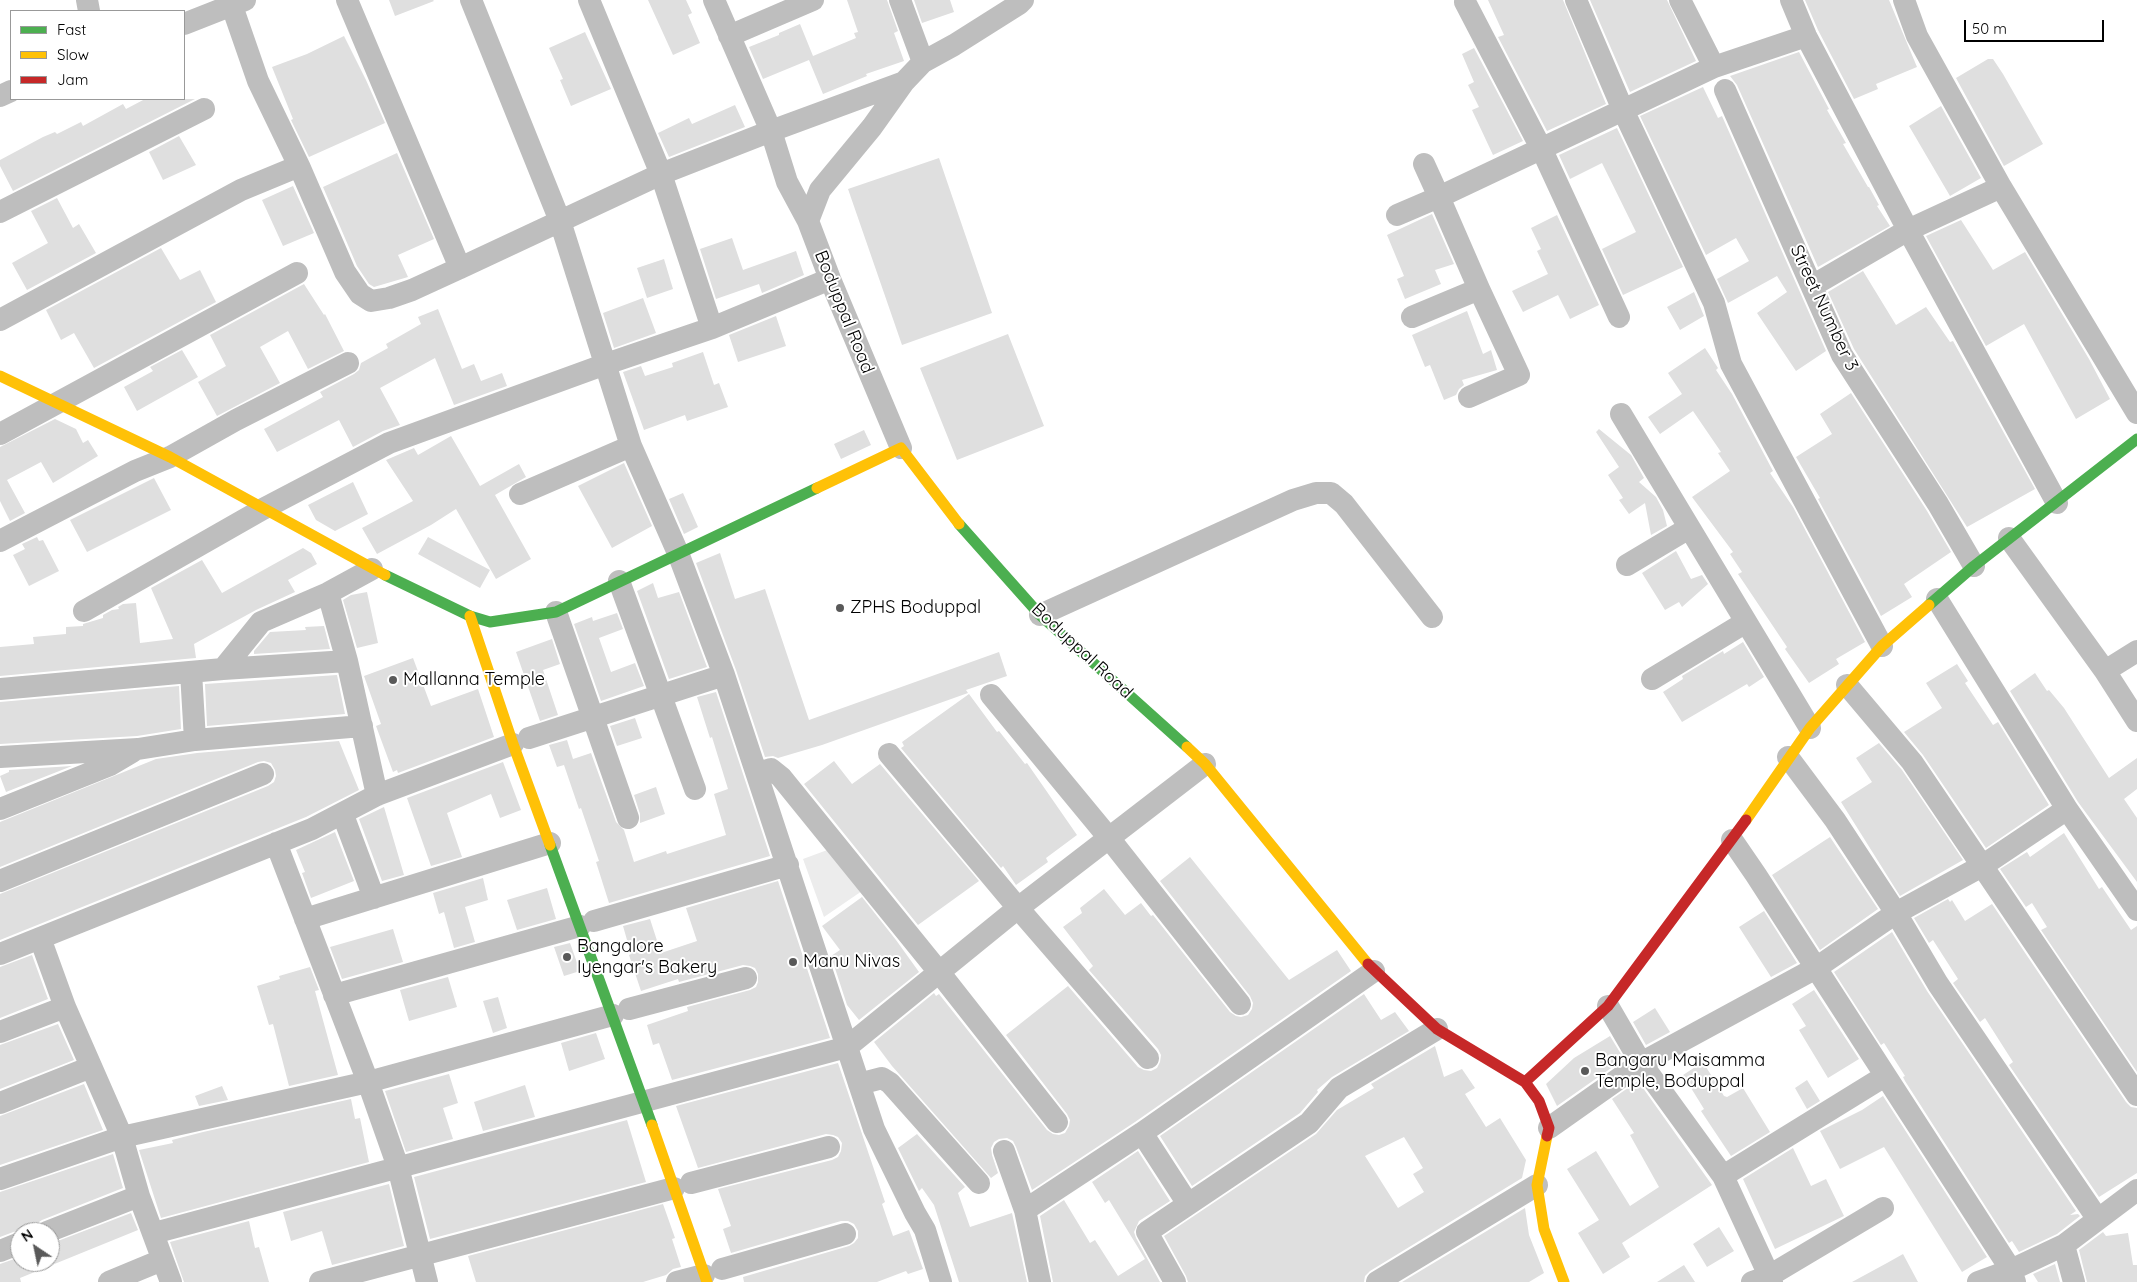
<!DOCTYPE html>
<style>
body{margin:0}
#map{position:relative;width:2137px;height:1282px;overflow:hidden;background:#fff;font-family:Quicksand,sans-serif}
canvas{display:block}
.legend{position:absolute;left:10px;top:10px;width:175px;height:90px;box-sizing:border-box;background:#fff;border:1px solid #999;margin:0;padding:6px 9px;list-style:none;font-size:15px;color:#000}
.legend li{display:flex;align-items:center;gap:10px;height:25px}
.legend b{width:25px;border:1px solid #999}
.north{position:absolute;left:10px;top:1222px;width:50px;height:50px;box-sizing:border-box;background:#fff;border:1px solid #999;border-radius:50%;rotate:326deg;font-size:14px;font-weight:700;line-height:20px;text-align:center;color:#000}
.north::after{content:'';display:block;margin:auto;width:18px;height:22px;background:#595959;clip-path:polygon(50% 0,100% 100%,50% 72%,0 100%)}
.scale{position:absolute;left:1964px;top:20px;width:140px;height:22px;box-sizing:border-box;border:2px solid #000;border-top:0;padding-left:6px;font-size:15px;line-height:18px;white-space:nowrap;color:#000;-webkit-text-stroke:4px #fff;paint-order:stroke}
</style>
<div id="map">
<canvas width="2137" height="1282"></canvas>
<ul class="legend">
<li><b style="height:6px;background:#4caf50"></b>Fast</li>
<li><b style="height:6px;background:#ffc107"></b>Slow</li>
<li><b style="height:6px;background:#c62828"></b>Jam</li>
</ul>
<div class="north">N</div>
<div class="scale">50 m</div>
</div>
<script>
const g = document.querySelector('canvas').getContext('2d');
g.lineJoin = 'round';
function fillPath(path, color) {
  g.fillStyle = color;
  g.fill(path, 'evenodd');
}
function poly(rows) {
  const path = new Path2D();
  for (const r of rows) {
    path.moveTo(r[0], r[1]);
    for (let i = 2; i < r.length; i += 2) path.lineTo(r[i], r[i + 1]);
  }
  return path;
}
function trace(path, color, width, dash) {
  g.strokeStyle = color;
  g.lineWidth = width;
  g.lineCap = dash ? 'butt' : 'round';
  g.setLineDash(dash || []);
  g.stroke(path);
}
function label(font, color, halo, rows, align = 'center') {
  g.font = font + ' Quicksand,sans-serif';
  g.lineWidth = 4;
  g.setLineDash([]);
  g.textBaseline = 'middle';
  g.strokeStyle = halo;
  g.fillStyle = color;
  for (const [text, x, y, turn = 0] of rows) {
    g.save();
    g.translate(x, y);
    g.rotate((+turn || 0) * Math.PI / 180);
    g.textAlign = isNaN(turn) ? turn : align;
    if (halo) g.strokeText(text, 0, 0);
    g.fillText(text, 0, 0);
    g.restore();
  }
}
fillPath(poly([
 [830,849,862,891,824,917,803,859]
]), '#ececec');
fillPath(poly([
 [389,0,433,0,434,1,395,16],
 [648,0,686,0,692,13,688,15,700,43,673,55],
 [847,0,887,0,898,31,894,33,904,61,866,74,867,76,823,94,809,60,763,79,749,47,779,35,779,33,800,24,813,56,856,38,854,33,858,32],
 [914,0,950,0,954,12,922,23],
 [1488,0,1563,0,1606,104,1547,131,1498,37,1504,35],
 [1590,0,1667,0,1696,61,1630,92],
 [1805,0,1889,0,1917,67,1876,84,1878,89,1854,99,1818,30],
 [585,32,611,89,571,106,560,80,563,79,549,48],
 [344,36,366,80,385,123,309,157,291,120,293,119,272,67,307,54],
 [1474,48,1523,141,1493,155,1472,110,1479,107,1468,85,1474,82,1462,54],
 [1799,52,1829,109,1827,110,1846,143,1843,144,1868,187,1869,187,1879,205,1877,206,1890,226,1818,267,1737,85,1730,76],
 [1988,59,1993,59,2003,74,2043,144,2004,166,1956,78],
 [1703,87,1718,118,1722,116,1826,351,1796,371,1757,313,1787,292,1777,276,1728,303,1717,279,1749,261,1736,238,1706,255,1640,116],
 [145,99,195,99,13,191,0,166,0,160,43,137,55,132,57,134,81,122,83,126,123,104,126,109],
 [735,105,745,127,669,157,658,133,689,118,692,124],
 [1941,106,1981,178,1950,196,1909,126],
 [1617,128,1683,267,1623,295,1602,249,1636,232,1602,163,1570,179,1559,155],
 [179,136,196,165,163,180,149,152],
 [397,153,434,239,398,255,408,277,374,287,369,284,357,266,323,187],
 [939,158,992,313,902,345,848,189],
 [293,186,314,233,283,246,262,200],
 [57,198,73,228,79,224,96,253,27,290,12,263,48,243,31,211],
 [1432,214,1454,264,1435,270,1441,284,1405,299,1397,279,1404,276,1387,235],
 [1557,215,1599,305,1570,319,1558,295,1523,312,1512,291,1548,274,1537,251,1541,249,1531,228],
 [1961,220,1993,270,2025,252,2089,359,2110,399,2076,419,2024,324,1986,346,1926,236],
 [732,238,743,270,796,251,804,275,762,293,759,284,716,299,700,249],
 [161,248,180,280,200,270,216,302,94,368,74,333,61,340,46,310],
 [664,259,673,289,647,298,637,268],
 [1863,271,1896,325,1926,307,1950,342,1953,341,2035,489,1967,527,1854,349,1828,292],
 [304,284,324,315,325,314,344,351,308,369,288,331,260,347,280,383,217,416,198,382,226,366,210,335],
 [1694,292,1704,316,1680,330,1667,307],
 [643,298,656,333,614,348,603,313],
 [438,309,462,369,474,364,481,381,502,373,507,386,454,405,435,358,380,388,400,425,383,431,353,447,339,420,277,452,264,429,323,397,320,392,354,374,359,370,361,363,388,348,386,344,421,324,418,317],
 [1467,311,1483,354,1491,350,1497,370,1462,380,1464,385,1459,389,1456,395,1444,400,1430,365,1425,367,1412,335],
 [776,316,786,346,738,362,729,335],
 [1008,334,1044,426,957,460,920,368],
 [1705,348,1718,368,1716,370,1732,394,1773,471,1770,473,1793,507,1865,642,1836,659,1839,664,1809,683,1785,649,1787,647,1738,574,1742,572,1730,554,1733,552,1692,497,1730,471,1718,453,1721,452,1693,411,1660,434,1648,417,1682,394,1668,373],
 [182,350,198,377,137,411,124,387,153,371,150,367],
 [703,352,714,385,719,383,728,407,687,421,685,415,644,430,623,372,641,366,645,376,673,367,672,363],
 [1851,393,1927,511,1951,552,1904,584,1912,597,1881,616,1818,499,1820,498,1796,457,1832,434,1820,414],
 [55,419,76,429,83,443,88,440,98,456,53,483,41,462,7,480,25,513,10,521,0,501,0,447],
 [1599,429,1631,455,1644,478,1639,482,1656,497,1663,510,1667,526,1651,535,1645,503,1629,514,1619,500,1623,498,1608,475,1619,467,1596,432],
 [864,430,871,445,841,459,834,444],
 [451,436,480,486,519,464,526,477,495,495,531,559,496,579,456,509,431,525,377,554,362,528,413,501,386,460,414,448,418,455],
 [624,463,652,526,612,548,578,486],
 [154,478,171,510,87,552,70,520],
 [353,482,368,514,335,531,316,520,308,505],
 [683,493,698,527,684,534,669,499],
 [37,537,39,541,43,540,59,571,29,586,13,555,25,549,22,544],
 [428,537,490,570,480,588,418,554],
 [303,548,311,553,317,564,288,580,295,592,256,610,194,644,196,658,0,676,0,647,34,644,33,637,66,634,66,627,83,626,83,624,103,618,103,615,112,610,119,609,118,607,123,604,136,603,140,643,173,639,151,588,202,560,222,593],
 [1676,551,1691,579,1702,575,1708,584,1682,607,1679,602,1665,610,1642,573],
 [720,553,735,599,765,589,809,720,999,652,1007,676,966,690,968,693,822,745,778,758,773,756,765,757,736,670,696,563],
 [653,583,658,598,679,592,707,667,669,679,637,591],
 [367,592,378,643,357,648,343,600,351,595],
 [617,613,623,629,599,638,611,672,635,663,644,686,601,701,574,624,592,617,593,621],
 [324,626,330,649,254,654,254,651,270,632,306,630,305,627],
 [552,639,560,664,543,670,558,715,540,721,516,652],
 [1743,642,1764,677,1749,687,1747,684,1682,722,1663,692,1683,679,1682,676,1723,651,1724,654],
 [413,658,431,706,478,689,494,737,398,773,397,770,393,772,376,726,381,724,364,676],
 [1957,664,1968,681,1965,683,1993,725,1998,722,2049,805,1986,848,1923,755,1904,732,1942,708,1926,683],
 [2035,673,2047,691,2049,690,2064,708,2109,778,2137,758,2137,789,2124,799,2137,818,2137,882,2078,802,2010,691],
 [337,675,345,714,207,726,205,684],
 [179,686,181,729,137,736,0,744,0,702],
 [716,692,770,856,609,903,596,862,599,861,581,808,579,809,564,765,557,767,549,745,567,740,573,759,591,753,616,822,624,830,634,862,666,851,667,854,726,835,714,794,728,789,712,737,710,738,697,697],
 [969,694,997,732,999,731,1025,764,1027,763,1077,835,1046,858,1048,862,1016,885,1003,866,1001,868,901,748,904,746,902,742],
 [635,718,642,738,617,746,610,726],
 [339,741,359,790,306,817,0,940,0,894,268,786,274,782,276,776,275,770,271,763,264,761,258,762,0,867,0,822,156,759,197,753],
 [1879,743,1902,770,1963,860,1900,896,1841,802,1872,782,1856,758],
 [834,761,852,784,880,764,979,881,918,925,804,784],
 [503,762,521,810,500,818,491,794,447,813,462,857,431,866,407,798],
 [72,766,6,792,0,776,9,772,9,770],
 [656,787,665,814,640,823,640,814,634,795],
 [384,807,404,875,382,881,359,819],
 [335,832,354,881,311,898,302,873,305,872,296,850],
 [2064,833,2099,889,2102,887,2131,930,2137,926,2137,1072,2041,930,2047,927,2032,903,2026,907,2000,869,2027,852,2030,857],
 [1830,837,1878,909,1820,950,1772,875],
 [1190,857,1289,980,1337,950,1351,971,1135,1122,1032,1190,1016,1147,1013,1141,1007,1138,999,1139,994,1142,991,1148,992,1155,998,1173,991,1178,892,1066,874,1042,934,993,936,996,939,994,1047,1130,1053,1134,1059,1135,1065,1133,1069,1126,1070,1120,1067,1114,1006,1035,1068,986,1138,1067,1144,1070,1151,1071,1157,1068,1160,1062,1161,1055,1158,1049,1089,970,1093,966,1063,927,1082,913,1080,908,1104,889,1125,915,1141,903,1151,916,1153,915,1230,1012,1236,1016,1241,1017,1248,1015,1252,1009,1253,1003,1250,996,1160,881],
 [483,878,488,900,465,907,475,942,454,948,444,912,439,914,433,893],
 [778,881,830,1038,672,1080,659,1043,653,1045,647,1025,688,1011,687,1007,750,990,756,987,758,982,758,974,755,968,750,966,743,965,679,982,678,979,641,991,629,955,631,954,623,926,650,919,661,953,697,941,686,908],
 [547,888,556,919,517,930,507,900],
 [862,897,896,940,919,972,859,1020,847,1005,831,956,840,950,822,926],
 [1948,899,1950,902,1952,900,1965,921,1992,904,2126,1102,2131,1107,2137,1108,2137,1173,2099,1197,2009,1065,2013,1062,1985,1018,1980,1022,1953,983,1958,979,1933,940,1929,943,1914,918],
 [1764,911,1797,963,1771,977,1739,927],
 [393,929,403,962,342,979,330,947],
 [1892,932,1927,991,2076,1211,2070,1215,2078,1214,2080,1216,2057,1234,2019,1252,2012,1241,2009,1243,1905,1081,1903,1077,1905,1076,1884,1043,1881,1045,1834,972],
 [570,943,580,971,564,976,554,947],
 [32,955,48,999,0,1018,0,967],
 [310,967,319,990,315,991,338,1075,289,1086,273,1024,269,1025,257,986,280,979,279,976],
 [448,977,457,1007,409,1021,400,990],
 [1814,990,1859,1059,1828,1078,1799,1030,1806,1026,1792,1004],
 [1364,994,1381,1020,1395,1012,1409,1031,1332,1077,1317,1090,1318,1092,1300,1113,1192,1186,1160,1136],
 [498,997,507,1028,493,1033,483,1001],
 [1655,1008,1670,1032,1646,1045,1633,1022],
 [58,1024,74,1060,0,1089,0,1045],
 [596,1033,605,1059,569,1071,561,1043],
 [1610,1036,1624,1059,1557,1106,1546,1084,1574,1058],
 [1435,1046,1444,1077,1462,1069,1475,1088,1465,1094,1486,1127,1500,1118,1526,1160,1522,1178,1370,1271,1365,1276,1364,1282,1188,1282,1186,1276,1164,1236,1316,1134,1337,1110,1374,1088,1371,1084],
 [1404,1137,1423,1168,1413,1174,1424,1192,1398,1208,1365,1156],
 [1703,1062,1724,1096,1727,1097,1743,1088,1770,1132,1731,1156,1701,1111,1704,1109,1683,1075],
 [838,1063,885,1202,882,1204,893,1236,909,1230,923,1269,908,1274,906,1271,877,1282,744,1282,743,1277,849,1246,854,1243,858,1238,858,1231,854,1224,848,1221,841,1221,731,1253,723,1229,731,1226,718,1189,832,1160,838,1157,841,1151,842,1143,838,1137,833,1135,826,1134,698,1168,676,1106],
 [449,1074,458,1103,443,1108,453,1139,406,1152,385,1091],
 [1807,1080,1820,1101,1807,1109,1795,1088],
 [1638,1081,1712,1185,1622,1243,1630,1257,1603,1274,1578,1233,1599,1220,1567,1169,1596,1151,1630,1206,1659,1187,1630,1135,1634,1133,1612,1099],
 [84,1084,103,1130,0,1165,0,1116],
 [525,1085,535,1117,483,1131,474,1102],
 [222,1086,228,1100,199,1106,195,1096],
 [1883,1096,1987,1257,1962,1272,1884,1147,1840,1169,1820,1131,1862,1110],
 [351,1099,355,1119,360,1118,369,1162,161,1218,139,1150,173,1143,172,1140,203,1132],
 [627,1120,646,1182,430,1239,414,1177],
 [917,1134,965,1187,958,1193,970,1227,1012,1213,1027,1282,959,1282,934,1205,922,1188,919,1191,898,1148],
 [1793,1148,1811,1186,1826,1179,1844,1216,1775,1249,1743,1179],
 [1138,1151,1170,1201,1139,1221,1134,1232,1136,1238,1160,1282,1053,1282,1040,1216,1064,1200,1090,1243,1095,1240,1118,1276,1145,1259,1109,1200,1105,1203,1092,1182],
 [113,1154,123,1188,42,1220,36,1224,34,1232,16,1231,0,1237,0,1192],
 [389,1184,404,1246,332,1265,322,1231,291,1241,283,1212],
 [663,1204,675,1238,672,1239,681,1267,673,1269,666,1275,643,1282,476,1282,468,1256],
 [1525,1208,1529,1235,1544,1273,1529,1282,1402,1282],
 [131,1213,138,1230,20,1278,21,1282,0,1282,0,1264,20,1257,20,1262,50,1262,50,1244],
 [249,1221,255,1248,259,1247,269,1282,184,1282,170,1242],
 [1719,1227,1734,1251,1707,1267,1693,1244],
 [2103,1232,2106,1236,2128,1233,2133,1265,2137,1265,2137,1282,2087,1282,2079,1250],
 [1903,1254,1918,1282,1852,1282,1887,1263],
 [2055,1264,2060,1282,2038,1282,2033,1274],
 [1684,1265,1695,1282,1657,1282]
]), '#dfdfdf');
trace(poly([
 [87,0,89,11],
 [347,0,460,268,661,174,771,131,904,82],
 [471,0,560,221,631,446,678,553,724,675,874,1129,915,1213,925,1230,941,1282],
 [589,0,661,174,712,328],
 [714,0,771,131,787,182,808,221],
 [900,0,923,62],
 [1576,0,1623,110,1714,303,1731,364,1882,646],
 [1680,0,1714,67],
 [1791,0,1806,36,1908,230,2057,503],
 [1904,0,1917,36,2001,187,2137,413],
 [1465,2,1542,150,1619,317],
 [232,6,258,81,300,168,345,272,360,294,371,301,389,298,412,290,460,268],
 [184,24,245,0],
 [729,36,813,0],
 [1725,90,1842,355,1938,504,1974,566],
 [0,96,11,91],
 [0,212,204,109],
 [1397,215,1439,197,1424,164],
 [1812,286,1908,230,2001,187],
 [1412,317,1479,289],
 [0,320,241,190,299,166],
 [1469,397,1519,375,1479,289,1439,197,1714,67,1806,36],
 [1621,414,1810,728],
 [0,434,297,273],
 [901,448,830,279,808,221,820,190,872,127,904,82,923,62,954,45,1019,4,1023,0],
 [520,494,631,446],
 [2009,538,2105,671,2137,651],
 [0,541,135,471,170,457,236,420,348,363],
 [1627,565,1689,528],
 [619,581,695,789],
 [328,593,347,661,377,795],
 [1937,599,2067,809,2137,910],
 [84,611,263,509,389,443,606,364,712,328,830,279],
 [556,612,628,818],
 [1040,615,1293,500,1316,493,1331,493,1344,504,1432,617],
 [223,669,261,622,328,593,372,569],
 [2105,671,2137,721],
 [191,672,195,740],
 [1652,679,1746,622],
 [1847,685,1912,762,2137,1095],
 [0,689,223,669,347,661],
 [991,695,1109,838,1240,1004],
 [529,738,724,675],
 [889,754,1018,908,1148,1058],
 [0,757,138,749,195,740,362,726],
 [1788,757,1835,820,1896,913,1938,984,2097,1218],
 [758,773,771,769,781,777,939,972,1057,1122],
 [0,809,110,765,132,752],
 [343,815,374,898],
 [1732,840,1756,875,2011,1270,2015,1282],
 [276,843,368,1082,398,1167,427,1282],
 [0,881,263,774],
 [305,919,550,843],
 [594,921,788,865],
 [40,938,65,1007,122,1137,139,1196,171,1282],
 [0,954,312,829,377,795,513,744],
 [334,995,580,926],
 [1608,1006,1641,1063,1723,1176,1772,1282],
 [629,1009,746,978],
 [0,1032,65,1007],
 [859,1084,882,1078,890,1083,979,1183],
 [0,1103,91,1067],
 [1549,1128,1641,1063,1816,968,1896,913,1982,866,2067,809],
 [1142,1133,1188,1204],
 [1004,1151,1026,1213],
 [1723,1176,1885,1076],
 [0,1179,122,1137,368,1082,613,1015],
 [691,1183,829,1147],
 [47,1232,139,1196],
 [154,1233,847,1047,1018,908,1205,764],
 [2064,1245,2074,1282],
 [0,1251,20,1243],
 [722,1269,845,1234],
 [109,1282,162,1260],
 [320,1282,674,1188],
 [677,1282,704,1275],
 [1040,1282,1025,1210,1142,1133,1374,971],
 [1175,1282,1147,1232,1309,1123,1339,1088,1437,1029],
 [1377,1282,1537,1185],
 [1752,1282,1769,1276,1883,1208],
 [1978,1282,2011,1270,2064,1245,2137,1190]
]), '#bebebe', 22);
trace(poly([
 [959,524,1040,615,1187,747],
 [385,575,470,616,490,622,556,612,817,488],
 [1929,605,1974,566,2137,439],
 [550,845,652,1125]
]), '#4caf50', 11);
trace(poly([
 [0,376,170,457,385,575],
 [817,488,901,448,959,524],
 [470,616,513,744,550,845],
 [1187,747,1205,764,1368,964],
 [1746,820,1810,728,1882,646,1929,605],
 [652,1125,707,1282],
 [1547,1136,1537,1185,1544,1229,1564,1282]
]), '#ffc107', 11);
trace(poly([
 [1368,964,1437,1029,1525,1082,1539,1101,1549,1128,1547,1136],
 [1525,1082,1608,1006,1746,820]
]), '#c62828', 11);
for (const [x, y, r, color] of [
 [840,608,5,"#595959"],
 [393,680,5,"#595959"],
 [567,957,5,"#595959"],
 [793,962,5,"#595959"],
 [1585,1071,5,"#595959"]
]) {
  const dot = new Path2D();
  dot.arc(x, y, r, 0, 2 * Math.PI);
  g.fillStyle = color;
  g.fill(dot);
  trace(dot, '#fff', 2);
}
label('18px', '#000', '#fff', [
 ["Street Number 3",1824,308,65],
 ["Boduppal Road",844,312,68],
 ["Boduppal Road",1082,651,43]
]);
label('18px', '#000', '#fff', [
 ["ZPHS Boduppal",850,608],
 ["Mallanna Temple",403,680],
 ["Bangalore",577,947],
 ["Iyengar's Bakery",577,968],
 ["Manu Nivas",803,962],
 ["Bangaru Maisamma",1595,1061],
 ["Temple, Boduppal",1595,1082]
], 'left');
</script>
